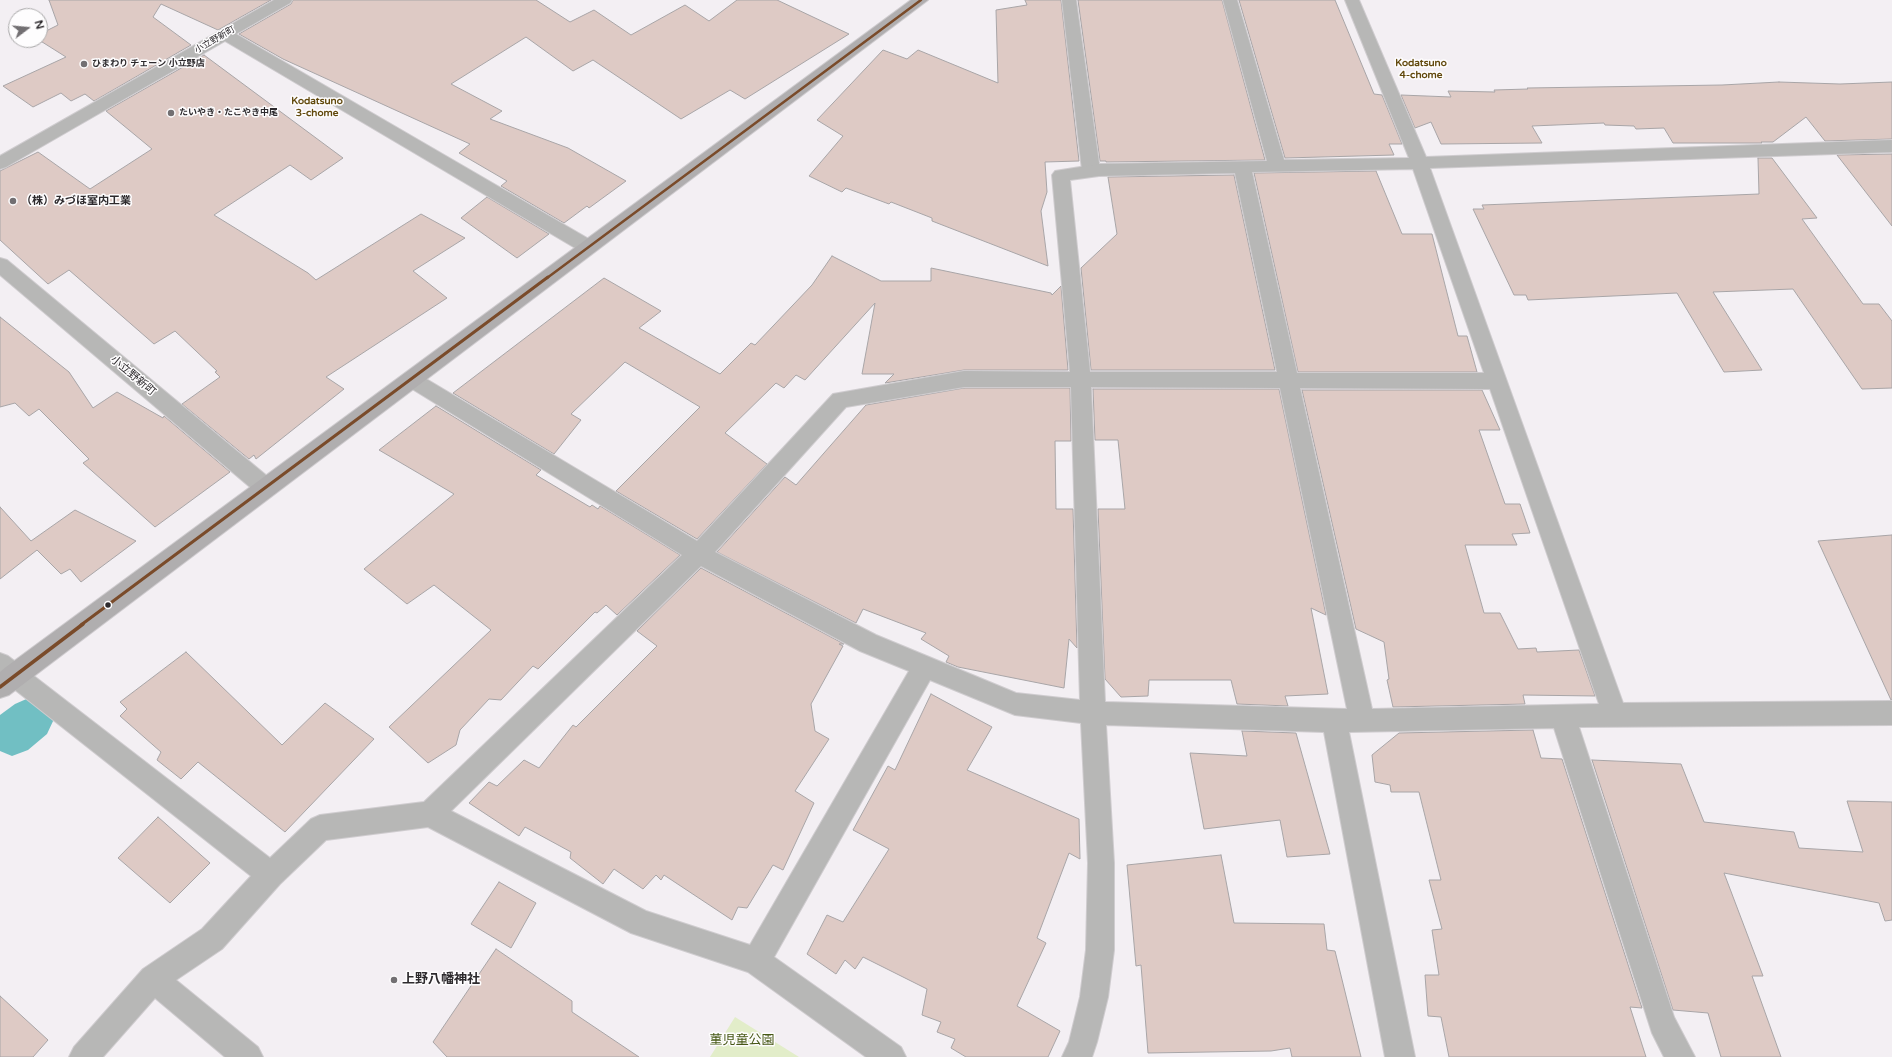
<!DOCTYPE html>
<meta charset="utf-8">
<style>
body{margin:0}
#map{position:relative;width:1892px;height:1057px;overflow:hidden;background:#f3eff3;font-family:"Varela Round",sans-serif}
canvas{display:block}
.north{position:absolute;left:8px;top:8px;width:40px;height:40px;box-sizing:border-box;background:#fefdfe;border:1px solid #aaa9aa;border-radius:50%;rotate:74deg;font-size:11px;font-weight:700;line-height:16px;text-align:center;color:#2d2a2d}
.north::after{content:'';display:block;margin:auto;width:14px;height:18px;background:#726f72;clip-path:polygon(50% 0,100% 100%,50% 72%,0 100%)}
</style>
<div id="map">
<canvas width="1892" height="1057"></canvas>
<div class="north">N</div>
</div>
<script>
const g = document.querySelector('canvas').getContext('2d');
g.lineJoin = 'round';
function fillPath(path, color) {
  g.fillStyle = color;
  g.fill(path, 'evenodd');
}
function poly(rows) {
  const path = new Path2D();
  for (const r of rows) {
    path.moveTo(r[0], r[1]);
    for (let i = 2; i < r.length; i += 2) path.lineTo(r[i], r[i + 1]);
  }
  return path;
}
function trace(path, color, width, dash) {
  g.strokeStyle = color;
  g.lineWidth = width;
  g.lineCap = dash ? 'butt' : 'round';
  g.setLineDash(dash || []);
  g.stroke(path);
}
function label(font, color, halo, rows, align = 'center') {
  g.font = font + ' "Varela Round","Noto Sans JP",sans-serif';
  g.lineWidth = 3;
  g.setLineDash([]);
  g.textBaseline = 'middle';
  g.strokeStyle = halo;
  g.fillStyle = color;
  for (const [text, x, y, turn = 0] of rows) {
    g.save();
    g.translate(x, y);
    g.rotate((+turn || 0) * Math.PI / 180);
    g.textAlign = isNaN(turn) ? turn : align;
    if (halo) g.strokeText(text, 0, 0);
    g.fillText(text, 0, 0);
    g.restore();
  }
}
fillPath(poly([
 [735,1017,799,1057,710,1057]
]), '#e2edc9');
fillPath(poly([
 [31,697,47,704,54,719,47,734,28,750,12,756,0,751,0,715,15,704,31,697]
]), '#71bfc3');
const building = poly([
 [49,0,271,0,218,30,161,4,153,17,191,45,94,101,85,94,71,101,61,93,33,107,3,86,66,57,39,40,40,34,58,25,49,0],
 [293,0,536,0,570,22,594,10,631,35,685,5,709,21,737,0,777,0,849,34,745,99,730,90,681,119,593,60,573,71,526,37,451,84,502,111,490,119,568,148,626,181,589,208,587,206,564,223,501,186,507,181,459,153,470,144,283,59,239,34,291,4,293,0],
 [1025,0,1061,0,1079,161,1045,162,1047,192,1041,211,1048,266,932,221,932,218,891,202,889,204,846,188,842,192,809,176,843,136,817,120,883,50,907,59,918,50,998,83,996,10,1027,5,1025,0],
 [1078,0,1222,0,1265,160,1106,162,1106,161,1100,161,1078,0],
 [1239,0,1335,0,1374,94,1382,95,1402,144,1389,144,1394,155,1285,158,1239,0],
 [204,55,343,158,311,180,290,165,214,215,308,273,316,280,421,214,465,238,413,271,447,298,326,377,344,389,256,459,254,455,249,459,182,404,220,377,215,372,217,371,175,331,154,344,69,270,48,284,0,240,0,171,38,152,90,189,152,149,106,111,204,55],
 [1779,82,1840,84,1892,82,1892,139,1825,141,1806,117,1773,142,1761,142,1762,143,1673,143,1664,128,1636,129,1634,126,1605,125,1604,123,1532,126,1542,143,1441,144,1431,122,1415,128,1401,95,1451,97,1448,91,1495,92,1494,90,1528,89,1527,88,1722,85,1779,82],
 [1892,154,1892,226,1837,155,1892,154],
 [1758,158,1772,158,1817,218,1802,219,1863,304,1879,304,1892,321,1892,388,1862,389,1793,289,1713,292,1762,370,1724,372,1677,293,1528,300,1526,295,1514,295,1473,209,1484,209,1482,205,1759,194,1758,158],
 [1376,171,1402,234,1432,234,1458,336,1467,336,1477,372,1298,372,1254,173,1376,171],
 [1234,175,1275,370,1091,370,1081,268,1117,234,1108,177,1234,175],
 [487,197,549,234,517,258,461,218,487,197],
 [832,256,881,281,931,281,931,268,1051,293,1052,295,1061,286,1068,370,964,370,885,383,894,374,862,374,875,303,805,380,796,375,784,388,776,383,725,433,767,464,697,539,616,491,700,407,625,362,571,414,581,420,554,454,453,393,604,278,661,311,639,328,720,374,751,343,755,345,812,285,832,256],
 [0,317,69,372,93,408,117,392,163,418,164,416,230,472,155,527,83,463,89,459,39,409,29,416,15,403,0,407,0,317],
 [964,388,1070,388,1071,441,1055,441,1056,509,1073,509,1077,648,1069,639,1064,688,958,667,946,662,949,656,921,639,926,633,863,609,856,623,717,552,785,477,796,485,866,405,964,388],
 [1093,389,1279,389,1326,615,1311,608,1328,694,1285,696,1288,706,1237,704,1231,680,1149,680,1148,696,1121,697,1105,679,1098,509,1125,509,1118,440,1095,440,1093,389],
 [1302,390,1482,390,1500,430,1479,430,1505,504,1520,504,1530,533,1512,534,1517,545,1465,545,1484,613,1500,613,1518,649,1536,648,1537,652,1579,650,1595,696,1523,695,1525,704,1393,707,1387,680,1389,679,1384,642,1356,629,1302,390],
 [436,406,541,470,536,475,590,507,592,505,598,509,600,506,680,555,617,615,606,605,597,613,595,612,538,669,533,666,501,700,489,699,460,730,456,745,428,763,389,727,491,630,434,585,407,604,364,569,454,494,379,450,436,406],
 [0,507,31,541,75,510,136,541,81,582,70,569,61,574,37,550,0,579,0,507],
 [1892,535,1892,700,1891,700,1818,541,1892,535],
 [701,568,844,644,839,644,843,646,811,704,815,731,829,739,795,791,814,803,783,870,773,865,747,908,738,907,732,920,664,875,661,880,656,875,643,889,614,869,603,884,570,858,571,852,525,827,519,836,469,803,489,782,497,786,524,760,539,768,573,725,576,727,657,646,637,631,701,568],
 [186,652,282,745,325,703,374,739,285,832,198,762,181,779,157,760,161,752,120,716,127,709,120,702,186,652],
 [931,694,992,727,967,770,1079,819,1080,859,1069,853,1037,938,1046,943,1017,1006,1060,1031,1048,1057,966,1057,951,1048,955,1039,937,1032,941,1022,922,1015,927,989,863,957,855,969,845,960,836,974,807,954,827,915,843,922,889,849,853,830,888,766,895,770,931,694],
 [1533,730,1541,758,1562,759,1642,1008,1630,1007,1646,1057,1449,1057,1441,1017,1428,1016,1425,975,1439,975,1432,930,1442,929,1429,880,1441,880,1419,792,1391,792,1390,785,1375,782,1372,755,1399,733,1533,730],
 [1242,731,1296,733,1330,854,1287,857,1280,820,1204,829,1190,753,1247,756,1242,731],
 [1592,760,1681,764,1704,822,1794,832,1799,848,1863,852,1847,801,1892,802,1892,920,1885,921,1879,903,1724,873,1763,976,1752,976,1781,1057,1721,1057,1708,1013,1673,1010,1592,760],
 [158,817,210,863,170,903,118,858,158,817],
 [1221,855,1234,923,1324,924,1327,950,1335,951,1361,1057,1292,1057,1290,1048,1271,1051,1148,1053,1141,965,1136,966,1127,865,1221,855],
 [499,882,536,903,511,948,471,924,499,882],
 [496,949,572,1001,572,1012,639,1057,447,1057,433,1042,496,949],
 [0,996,48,1040,33,1057,0,1057,0,996]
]);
fillPath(building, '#decac5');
trace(building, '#a8a5a7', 1);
const lane = poly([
 [1062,0,1076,0,1100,170,1097,174,1091,176,1085,174,1082,170,1062,0]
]);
const street = poly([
 [274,0,292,0,290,3,236,34,594,242,597,247,594,252,588,253,582,252,225,41,6,167,0,169,0,156,274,0],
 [1223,0,1237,0,1284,160,1409,158,1345,0,1359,0,1426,157,1892,140,1892,152,1430,168,1623,703,1892,701,1892,725,1579,727,1674,1017,1695,1057,1664,1057,1652,1033,1554,728,1349,732,1415,1057,1385,1057,1324,732,1106,725,1114,863,1114,950,1108,997,1097,1042,1092,1057,1062,1057,1069,1042,1080,997,1086,950,1088,863,1081,723,1015,715,930,680,774,957,901,1047,906,1057,866,1057,748,972,631,933,428,827,326,840,280,884,222,949,176,980,258,1047,263,1057,225,1057,155,998,103,1057,69,1057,74,1047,143,969,202,929,251,876,0,678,0,653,8,656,270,858,311,819,320,815,424,802,682,555,404,384,401,379,404,374,411,371,418,374,697,541,833,394,964,371,1070,372,1052,175,1055,171,1099,164,1267,161,1223,0],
 [1413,169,1484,373,1297,373,1252,172,1413,169],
 [1235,173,1277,372,1090,372,1070,180,1099,176,1235,173],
 [964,387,1071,387,1080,700,1016,693,876,635,715,552,846,407,964,387],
 [1091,387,1280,388,1347,709,1105,702,1091,387],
 [1300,388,1490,389,1599,704,1372,709,1300,388],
 [701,566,860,651,909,671,750,945,646,911,451,811,701,566],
 [0,258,7,260,273,481,276,487,273,493,265,496,257,493,0,275,0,258]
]);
const primary = poly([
 [911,0,928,0,9,695,0,698,0,672,6,667,911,0]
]);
trace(lane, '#cfcccf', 2);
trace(street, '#cfcccf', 2);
trace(primary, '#cfcccf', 2);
fillPath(lane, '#b7b7b6');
fillPath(street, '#b7b7b6');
fillPath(primary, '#b0aeaf');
trace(poly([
 [547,278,921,0]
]), '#7a4b2a', 2.5);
trace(poly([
 [81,625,548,277]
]), '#7a4b2a', 3);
trace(poly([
 [0,687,83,624]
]), '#7a4b2a', 3.5);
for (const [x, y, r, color] of [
 [84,64,4,"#726f72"],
 [171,113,4,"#726f72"],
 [13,201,4,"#726f72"],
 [108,605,3.5,"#2d2a2d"],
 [394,980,4,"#726f72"]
]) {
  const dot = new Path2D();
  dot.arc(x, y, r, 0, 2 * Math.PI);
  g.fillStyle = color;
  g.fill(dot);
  trace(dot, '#fefdfe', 1.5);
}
label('9px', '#2d2a2d', '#fefdfe', [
 ["小立野新町",215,40,-30]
]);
label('bold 9px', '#2d2a2d', '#fefdfe', [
 ["ひまわり チェーン 小立野店",92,64],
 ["たいやき・たこやき中尾",179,113]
], 'left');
label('bold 10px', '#62490d', '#fefdfe', [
 ["Kodatsuno",1421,63],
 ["4-chome",1421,75],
 ["Kodatsuno",317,101],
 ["3-chome",317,113]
]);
label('bold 11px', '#2d2a2d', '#fefdfe', [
 ["（株）みづほ室内工業",21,201]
], 'left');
label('11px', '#2d2a2d', '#fefdfe', [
 ["小立野新町",133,376,40]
]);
label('bold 13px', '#2d2a2d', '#fefdfe', [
 ["上野八幡神社",402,980]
], 'left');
label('13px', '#475816', '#fefdfe', [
 ["菫児童公園",742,1041]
]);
</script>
